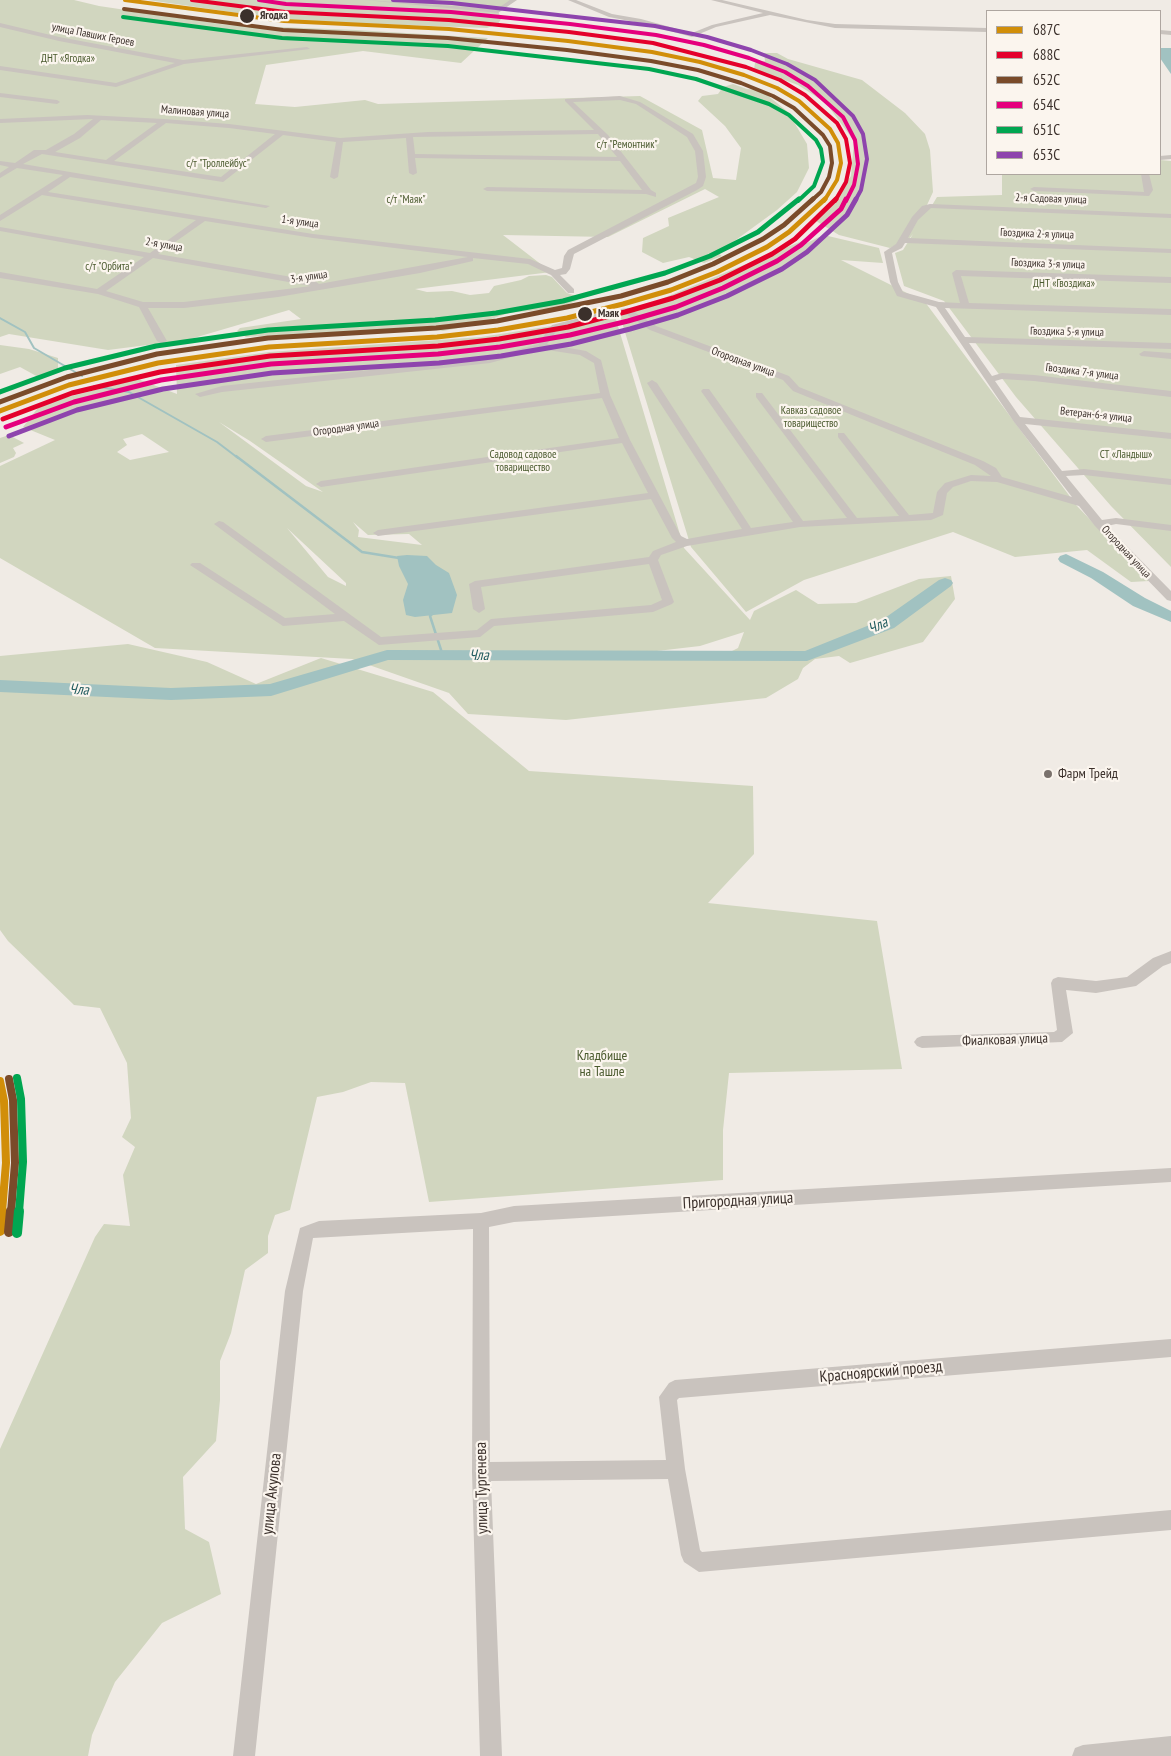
<!DOCTYPE html>
<meta charset="utf-8">
<style>
body{margin:0}
#map{position:relative;width:1171px;height:1756px;overflow:hidden;background:#f0ebe5;font-family:"PT Sans Narrow",sans-serif}
canvas{display:block}
.legend{position:absolute;left:986px;top:10px;width:175px;height:165px;box-sizing:border-box;background:#fbf5ee;border:1px solid #aea6a0;margin:0;padding:6px 9px;list-style:none;font-size:15px;color:#3b302b}
.legend li{display:flex;align-items:center;gap:10px;height:25px}
.legend b{width:25px;border:1px solid #aea6a0}
</style>
<div id="map">
<canvas width="1171" height="1756"></canvas>
<ul class="legend">
<li><b style="height:6px;background:#d18e09"></b>687С</li>
<li><b style="height:6px;background:#e4002b"></b>688С</li>
<li><b style="height:6px;background:#7a4b2a"></b>652С</li>
<li><b style="height:6px;background:#e5007d"></b>654С</li>
<li><b style="height:6px;background:#00a651"></b>651С</li>
<li><b style="height:6px;background:#8e44ad"></b>653С</li>
</ul>
</div>
<script>
const g = document.querySelector('canvas').getContext('2d');
g.lineJoin = 'round';
function fillPath(path, color) {
  g.fillStyle = color;
  g.fill(path, 'evenodd');
}
function poly(rows) {
  const path = new Path2D();
  for (const r of rows) {
    path.moveTo(r[0], r[1]);
    for (let i = 2; i < r.length; i += 2) path.lineTo(r[i], r[i + 1]);
  }
  return path;
}
function trace(path, color, width, dash) {
  g.strokeStyle = color;
  g.lineWidth = width;
  g.lineCap = dash ? 'butt' : 'round';
  g.setLineDash(dash || []);
  g.stroke(path);
}
function label(font, color, halo, rows, align = 'center') {
  g.font = font + ' "PT Sans Narrow",sans-serif';
  g.lineWidth = 4.5;
  g.setLineDash([]);
  g.textBaseline = 'middle';
  g.strokeStyle = halo;
  g.fillStyle = color;
  for (const [text, x, y, turn = 0] of rows) {
    g.save();
    g.translate(x, y);
    g.rotate((+turn || 0) * Math.PI / 180);
    g.textAlign = isNaN(turn) ? turn : align;
    if (halo) g.strokeText(text, 0, 0);
    g.fillText(text, 0, 0);
    g.restore();
  }
}
fillPath(poly([
 [0,0,74,0,99,6,227,25,356,30,488,38,461,63,363,51,266,65,255,104,295,107,365,100,378,104,640,96,702,130,713,178,736,180,741,148,725,126,698,101,702,96,718,94,723,87,733,84,747,89,761,90,788,112,807,144,809,168,797,192,777,210,718,253,722,256,704,263,689,257,663,263,642,252,643,238,669,226,668,218,719,197,705,189,608,237,503,235,551,272,415,289,427,292,452,291,470,295,489,293,494,286,521,280,529,276,546,275,552,277,567,293,579,297,578,300,559,308,509,313,491,319,489,322,443,331,431,329,285,339,278,335,246,337,237,331,240,328,301,319,289,310,187,340,108,350,9,334,0,337],
 [148,0,514,0,498,11,501,19,498,24,487,28,293,21],
 [764,53,777,53,788,59,862,80,905,113,925,134,930,150,933,192,927,205,931,207,937,197,1002,195,1002,174,1160,174,1160,160,1171,161,1171,567,1111,506,1016,397,944,301,904,286,895,253,903,250,913,234,908,240,890,248,839,235,816,221,851,176,854,141,826,103,798,85,754,69,755,63,765,61],
 [828,236,879,248,883,263,841,260,925,302,1077,506,1149,581,1131,582,1087,550,1015,557,953,532,804,580,746,612,691,547,620,316,802,241,807,243,819,237],
 [615,316,684,548,750,620,754,611,796,590,818,604,856,603,919,579,951,576,955,599,923,642,850,663,839,656,815,659,803,668,798,679,766,698,566,720,468,714,449,693,352,659,155,648,0,558,0,466,55,440,23,427,41,404,138,379,177,394,176,365,269,352,481,337],
 [219,422,250,441,323,492,306,486],
 [142,434,169,452,130,460,117,452,127,445,123,439],
 [353,522,368,535,409,534,422,545,358,537,359,530],
 [287,528,346,583,346,586,328,577],
 [744,632,738,648,724,655,713,651,657,651,700,646],
 [0,345,29,349,58,358,58,372,40,378,20,367,0,374],
 [9,435,24,443,13,448,16,453,14,457,0,463,0,438],
 [128,644,207,662,256,684,321,658,433,692,529,771,753,786,754,854,708,903,877,921,902,1069,729,1073,723,1130,723,1180,429,1202,405,1083,371,1082,343,1092,317,1097,290,1210,275,1215,268,1236,268,1253,245,1270,231,1333,220,1361,220,1400,216,1441,183,1477,185,1529,209,1542,221,1594,162,1623,115,1682,92,1735,88,1756,0,1756,0,1449,95,1237,104,1224,130,1226,123,1175,135,1147,122,1137,131,1118,127,1063,100,1008,74,1005,8,941,0,930,0,656]
]), '#d1d6bf');
fillPath(poly([
 [1160,48,1171,48,1171,74,1160,58],
 [407,555,427,556,436,565,449,573,457,595,452,613,415,617,406,615,403,600,408,584,399,566,397,556]
]), '#a1c2c1');
trace(poly([
 [0,318,25,332,34,348,82,376],
 [94,386,129,392,217,442,238,458]
]), '#a1c2c1', 2);
trace(poly([
 [236,456,362,552,399,558],
 [432,614,430,616,443,656]
]), '#a1c2c1', 2.5);
fillPath(poly([
 [1066,554,1103,572,1145,598,1171,611,1171,622,1133,606,1091,578,1060,562,1058,559,1060,556,1066,554],
 [945,578,951,580,953,583,951,586,894,628,807,661,388,660,271,696,171,700,0,692,0,680,171,688,270,684,387,650,805,651,882,620,939,580,945,578]
]), '#a1c2c1');
fillPath(poly([
 [365,0,497,9,510,0,517,0,498,13,365,0],
 [568,0,576,0,612,14,641,19,692,33,712,25,763,13,711,0,722,0,807,20,835,24,987,28,987,32,835,28,770,15,716,27,692,37,640,23,609,17,568,0],
 [0,23,59,37,183,60,307,47,310,49,184,64,116,87,0,70,0,66,116,83,175,63,59,41,0,27,0,23],
 [1160,30,1171,31,1171,35,1160,34,1160,30],
 [0,93,57,100,60,102,57,104,0,97,0,93],
 [620,96,640,102,693,134,703,151,706,177,703,186,697,190,574,254,570,269,566,274,560,275,574,289,574,293,568,293,551,275,528,264,473,258,473,261,420,273,278,297,184,308,148,308,167,341,162,344,157,341,139,307,98,294,0,278,0,272,97,289,144,257,0,231,0,227,150,253,196,220,42,195,0,221,0,215,63,175,17,168,0,178,0,173,9,167,0,165,0,161,15,163,34,150,46,150,74,134,93,119,0,123,0,119,87,115,164,119,229,124,340,138,428,132,594,130,565,101,565,99,620,96],
 [620,100,636,104,687,137,695,151,698,177,696,183,568,250,564,256,562,268,555,270,530,259,313,234,48,192,70,177,266,208,270,206,23,164,42,154,223,182,283,135,336,142,330,177,334,179,338,177,343,142,406,138,409,173,413,175,417,173,415,158,620,161,642,190,487,187,483,189,487,191,646,194,656,197,656,193,651,190,608,135,573,102,620,100],
 [101,120,157,123,106,160,55,152,80,138,101,120],
 [166,123,229,128,275,134,221,177,114,161,166,123],
 [598,134,617,157,415,154,413,137,598,134],
 [205,221,313,238,468,257,319,284,315,281,158,254,205,221],
 [153,258,311,286,184,302,143,302,106,291,153,258],
 [1171,155,1171,159,1160,160,1160,156,1171,155],
 [1141,174,1149,174,1153,190,1149,196,1034,191,1030,189,1034,187,1144,192,1141,174],
 [930,204,1171,214,1171,218,931,208,918,220,908,238,1171,249,1171,253,905,243,902,248,892,253,898,282,903,292,939,302,960,303,952,273,956,270,1171,277,1171,283,961,276,969,303,1171,309,1171,315,945,308,965,337,1171,343,1171,349,969,343,992,376,1002,373,1034,375,1171,391,1171,397,1034,381,1002,379,995,381,1020,417,1171,433,1171,439,1025,424,1062,471,1084,469,1171,479,1171,485,1084,475,1066,476,1102,520,1116,518,1171,525,1171,531,1116,524,1107,526,1171,591,1171,601,1167,600,1095,526,1079,506,997,482,971,481,953,487,947,493,943,515,931,520,800,527,687,546,661,555,658,560,674,602,672,604,653,612,494,626,480,637,379,645,344,621,283,626,190,565,192,563,200,563,285,618,335,614,214,524,219,521,223,522,381,637,477,630,491,619,651,605,662,600,649,564,481,587,485,609,479,613,473,609,469,584,475,581,649,557,653,551,676,542,672,538,651,499,378,536,373,533,378,530,648,493,622,443,321,487,316,484,321,481,619,438,602,398,266,442,261,439,266,436,600,393,594,363,580,355,541,349,490,363,222,392,200,397,195,394,222,386,490,357,538,344,552,325,606,311,628,308,656,326,789,376,799,387,983,461,996,468,1002,477,1072,497,1014,422,936,307,897,296,890,282,884,252,896,244,912,217,922,206,930,204],
 [626,314,650,330,783,380,793,391,975,465,991,476,971,475,945,483,937,492,933,513,909,515,844,433,838,433,838,437,899,516,857,518,762,393,756,393,756,397,847,518,803,521,709,389,703,389,701,391,793,522,751,528,657,383,652,380,647,383,742,529,687,539,681,536,630,440,610,395,601,360,586,351,547,344,558,329,626,314],
 [1144,351,1171,353,1171,359,1141,356,1139,354,1144,351],
 [1171,951,1171,963,1163,966,1136,986,1096,993,1066,990,1073,1033,1062,1042,922,1048,917,1046,914,1042,917,1038,922,1036,1054,1032,1057,1030,1051,983,1053,979,1058,977,1096,981,1127,977,1153,958,1171,951],
 [1171,1168,1171,1182,514,1222,489,1227,490,1462,666,1460,659,1397,669,1383,675,1380,1171,1339,1171,1357,679,1398,677,1400,685,1469,700,1550,702,1552,1171,1510,1171,1530,699,1572,684,1562,681,1555,668,1479,491,1481,502,1756,480,1756,472,1472,473,1229,313,1238,303,1291,255,1756,233,1756,285,1291,300,1228,319,1221,481,1213,514,1206,1171,1168],
 [1171,1736,1171,1756,1072,1756,1075,1748,1083,1745,1171,1736]
]), '#c9c3be');
trace(poly([
 [125,0,284,21,449,29,568,41,652,52,700,62,744,75,777,88,799,101,830,129,838,143,841,163,837,180,824,201]
]), '#d18e09', 4);
trace(poly([
 [0,411,69,385,158,363,269,347,437,337,498,330,567,318,623,304,671,290,717,272,767,247,789,232,825,199]
]), '#d18e09', 5);
trace(poly([
 [0,1081,4,1101,6,1163,2,1212]
]), '#d18e09', 8);
trace(poly([
 [0,1231,2,1211]
]), '#d18e09', 10);
trace(poly([
 [192,0,285,12,449,20,569,32,653,43,746,67,780,80,805,95,837,123,846,139,850,163,846,182,835,201]
]), '#e4002b', 4);
trace(poly([
 [3,419,72,393,160,372,270,356,438,346,499,339,568,327,625,312,673,298,720,280,772,254,795,239,836,199]
]), '#e4002b', 5);
trace(poly([
 [124,9,283,30,448,38,567,50,651,61,698,70,741,83,773,96,794,108,823,135,830,146,832,163,829,177,821,192,811,201]
]), '#7a4b2a', 4);
trace(poly([
 [0,402,67,377,157,354,268,338,436,328,497,321,621,296,668,282,713,264,763,239,784,225,813,199]
]), '#7a4b2a', 5);
trace(poly([
 [9,1079,13,1100,15,1163,11,1212]
]), '#7a4b2a', 8);
trace(poly([
 [9,1232,11,1211]
]), '#7a4b2a', 10);
trace(poly([
 [259,0,286,4,451,12,570,24,656,35,704,45,749,58,785,72,808,86,843,117,855,140,858,164,854,185,846,201]
]), '#e5007d', 4);
trace(poly([
 [6,427,74,402,161,380,271,364,438,354,500,347,570,335,628,321,676,307,723,288,777,261,801,245,841,209,846,199]
]), '#e5007d', 5);
trace(poly([
 [123,17,282,38,448,46,649,69,696,79,769,104,789,115,816,140,821,149,823,162,814,186,798,201]
]), '#00a651', 4);
trace(poly([
 [0,392,65,368,156,346,268,330,435,320,496,313,563,301,665,273,710,256,758,232,799,199]
]), '#00a651', 5);
trace(poly([
 [17,1078,21,1099,23,1162,19,1212]
]), '#00a651', 8);
trace(poly([
 [17,1233,19,1211]
]), '#00a651', 10);
trace(poly([
 [393,0,452,3,655,26,707,37,751,50,787,64,815,80,853,116,863,134,867,159,861,190,855,201]
]), '#8e44ad', 4);
trace(poly([
 [9,436,77,410,163,389,272,373,439,363,501,356,571,344,630,329,678,315,727,296,782,269,807,252,847,215,856,199]
]), '#8e44ad', 5);
for (const [x, y, r, color] of [
 [247,16,8,"#3b302b"],
 [585,314,8,"#3b302b"],
 [1048,774,5,"#7a716c"]
]) {
  const dot = new Path2D();
  dot.arc(x, y, r, 0, 2 * Math.PI);
  g.fillStyle = color;
  g.fill(dot);
  trace(dot, '#fbf5ee', 2);
}
label('bold 11px', '#3b302b', '#fbf5ee', [
 ["Ягодка",260,16],
 ["Маяк",598,314]
], 'left');
label('11px', '#3b302b', '#fbf5ee', [
 ["улица Павших Героев",93,35,11],
 ["Малиновая улица",195,112,4],
 ["2-я Садовая улица",1051,199,2],
 ["1-я улица",300,222,8],
 ["Гвоздика 2-я улица",1037,234,2],
 ["2-я улица",164,245,10],
 ["Гвоздика 3-я улица",1048,264,2],
 ["3-я улица",309,277,-9],
 ["Гвоздика 5-я улица",1067,332,1],
 ["Огородная улица",743,362,20],
 ["Гвоздика 7-я улица",1082,372,7],
 ["Ветеран-6-я улица",1096,415,6],
 ["Огородная улица",346,428,-8],
 ["Огородная улица",1126,552,47]
]);
label('11px', '#4a5a2e', '#fbf5ee', [
 ["ДНТ «Ягодка»",68,59],
 ["с/т \"Ремонтник\"",627,145],
 ["с/т \"Троллейбус\"",218,164],
 ["с/т \"Маяк\"",406,200],
 ["с/т \"Орбита\"",109,267],
 ["ДНТ «Гвоздика»",1064,284],
 ["Кавказ садовое",811,411],
 ["товарищество",811,424],
 ["Садовод садовое",523,455],
 ["товарищество",523,468],
 ["СТ «Ландыш»",1126,455]
]);
label('14px', '#3b302b', '#fbf5ee', [
 ["Фарм Трейд",1058,774]
], 'left');
label('14px', '#3b302b', '#fbf5ee', [
 ["Фиалковая улица",1005,1040,-2]
]);
label('14px', '#4a5a2e', '#fbf5ee', [
 ["Кладбище",602,1056],
 ["на Ташле",602,1072]
]);
label('italic 15px', '#1f5a5e', '#fbf5ee', [
 ["Чла",878,626,-25],
 ["Чла",479,656],
 ["Чла",79,690,3]
]);
label('16px', '#3b302b', '#fbf5ee', [
 ["Пригородная улица",738,1201,-3],
 ["Красноярский проезд",881,1372,-5],
 ["улица Тургенева",482,1488,-91],
 ["улица Акулова",272,1494,-84]
]);
</script>
